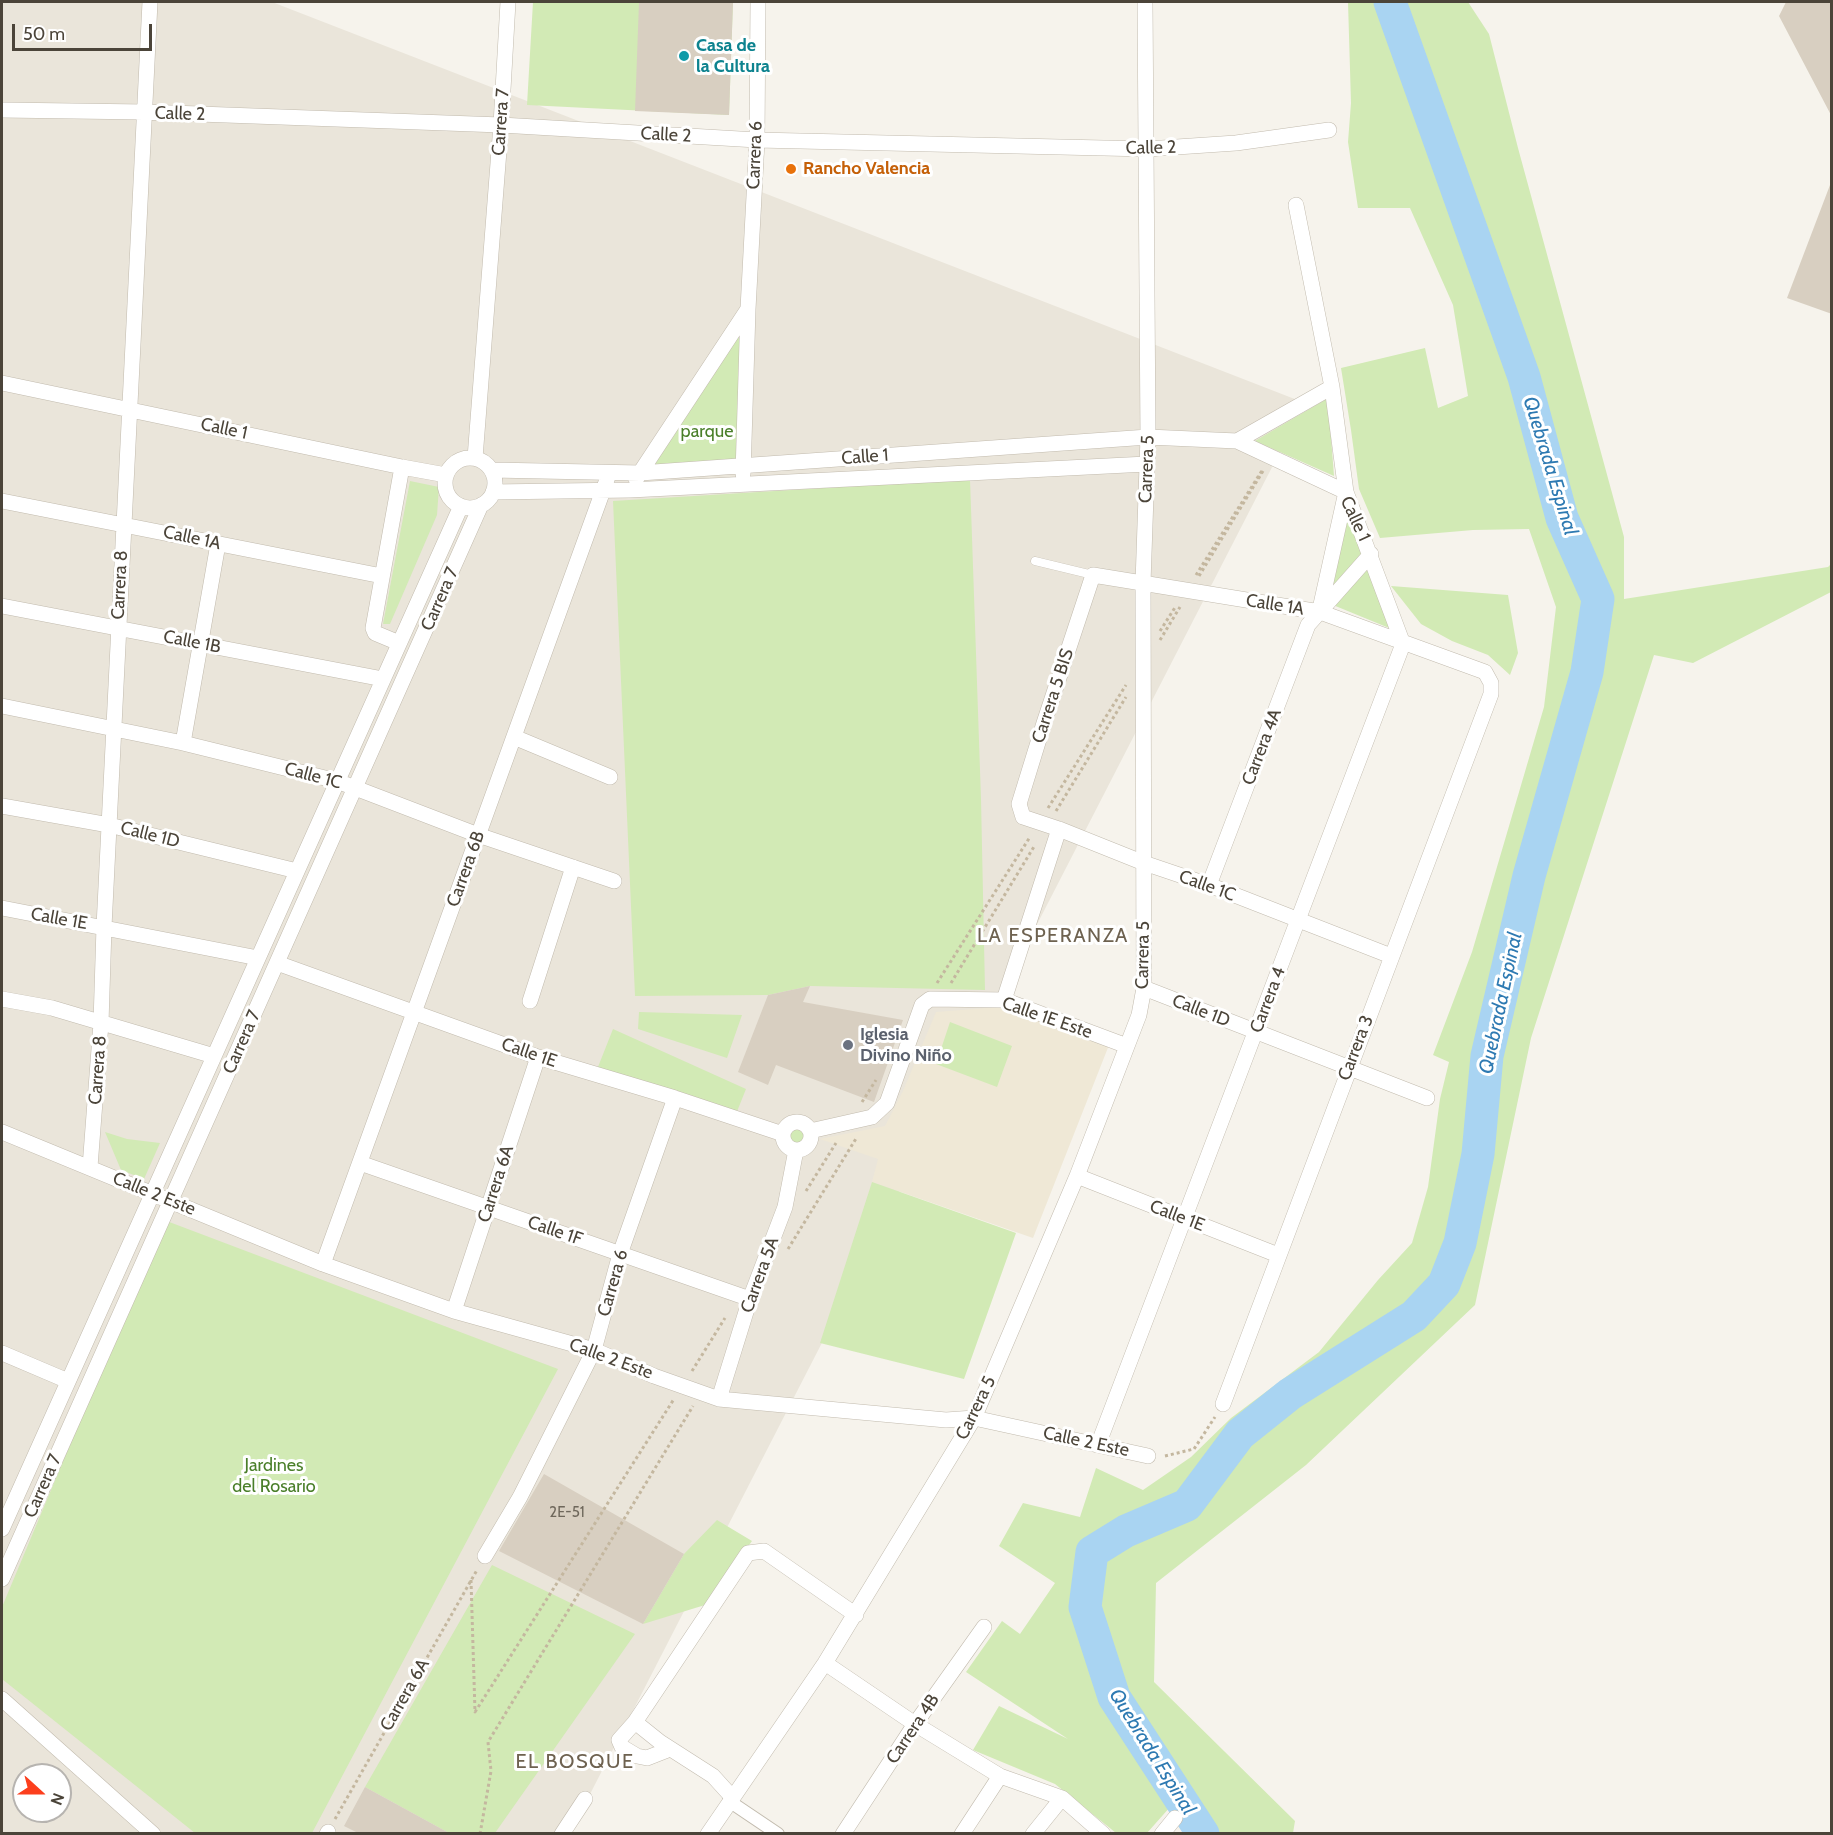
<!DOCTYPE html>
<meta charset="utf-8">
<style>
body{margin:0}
#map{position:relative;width:1833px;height:1835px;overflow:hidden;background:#f6f3ec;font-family:Cabin,sans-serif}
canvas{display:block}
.frame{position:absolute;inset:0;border:3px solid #4b4439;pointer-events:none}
.north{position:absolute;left:12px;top:1763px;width:60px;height:60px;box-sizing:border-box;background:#fff;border:2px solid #b7b4b0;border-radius:50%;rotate:111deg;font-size:16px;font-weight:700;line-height:24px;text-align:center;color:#4b4439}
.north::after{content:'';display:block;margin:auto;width:21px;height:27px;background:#fc3f1d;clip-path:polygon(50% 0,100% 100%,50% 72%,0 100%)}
.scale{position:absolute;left:12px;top:24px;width:140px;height:27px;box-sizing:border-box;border:3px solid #4b4439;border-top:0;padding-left:8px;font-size:18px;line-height:21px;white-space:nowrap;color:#4b4439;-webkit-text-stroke:4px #fff;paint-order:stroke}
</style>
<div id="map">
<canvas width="1833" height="1835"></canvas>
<div class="frame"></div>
<div class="north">N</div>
<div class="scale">50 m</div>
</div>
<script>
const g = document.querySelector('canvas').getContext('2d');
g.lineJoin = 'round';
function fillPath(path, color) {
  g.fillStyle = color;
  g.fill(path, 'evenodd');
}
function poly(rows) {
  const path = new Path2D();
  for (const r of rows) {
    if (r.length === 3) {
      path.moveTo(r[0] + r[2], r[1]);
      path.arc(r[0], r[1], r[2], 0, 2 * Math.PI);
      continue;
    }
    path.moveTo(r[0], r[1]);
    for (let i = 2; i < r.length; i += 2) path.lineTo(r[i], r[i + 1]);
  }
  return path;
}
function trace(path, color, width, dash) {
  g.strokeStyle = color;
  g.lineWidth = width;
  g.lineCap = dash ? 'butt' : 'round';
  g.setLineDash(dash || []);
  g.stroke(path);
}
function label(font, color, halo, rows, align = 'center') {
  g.font = font + ' Cabin,sans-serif';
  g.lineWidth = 6;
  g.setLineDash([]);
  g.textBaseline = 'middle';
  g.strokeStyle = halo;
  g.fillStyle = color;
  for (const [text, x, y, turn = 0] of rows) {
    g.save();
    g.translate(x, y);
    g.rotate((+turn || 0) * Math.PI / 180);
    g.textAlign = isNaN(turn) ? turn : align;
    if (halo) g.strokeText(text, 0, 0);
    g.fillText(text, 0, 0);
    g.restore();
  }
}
fillPath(poly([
 [2,2,272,2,1305,403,570,1833,2,1834],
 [24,1775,60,1775,60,1811,24,1811]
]), '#eae5da');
fillPath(poly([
 [1012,1006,1111,1040,1033,1238,872,1182,878,1159,820,1139,885,1126,903,1091,936,1012]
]), '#efe8d6');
fillPath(poly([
 [533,2,733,2,729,115,527,105],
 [1348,2,1468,2,1489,34,1518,148,1624,537,1624,599,1828,567,1831,564,1831,592,1693,663,1654,655,1531,1038,1475,1305,1306,1465,1156,1583,1154,1682,1295,1821,1293,1833,1192,1833,1186,1815,1171,1806,1147,1833,1116,1833,1055,1784,973,1750,999,1706,1068,1739,966,1672,1002,1621,1020,1634,1055,1583,999,1546,1023,1503,1080,1517,1096,1468,1143,1490,1191,1457,1231,1418,1319,1352,1378,1280,1412,1243,1428,1187,1440,1099,1449,1062,1433,1055,1472,952,1544,707,1556,607,1529,529,1473,530,1380,538,1359,489,1351,430,1341,368,1425,348,1438,408,1468,396,1453,305,1410,208,1358,208,1348,142,1351,103],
 [741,330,736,464,643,467],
 [1328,398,1334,476,1255,441],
 [970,479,981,799,985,990,810,986,768,995,635,996,613,501],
 [410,481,439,487,437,515,390,624,383,624],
 [1348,518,1363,553,1332,588],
 [1368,564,1394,630,1333,605],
 [1391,586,1508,595,1518,653,1510,675,1488,655,1452,641,1421,624],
 [639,1012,742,1015,727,1058,638,1029],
 [950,1022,1012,1046,997,1087,936,1064],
 [613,1029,746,1089,736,1114,596,1072],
 [799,1137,11],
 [105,1132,127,1139,160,1143,144,1179,121,1170],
 [872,1182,1016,1233,964,1379,820,1343],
 [164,1220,558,1369,312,1833,195,1833,2,1679,2,1607],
 [717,1520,752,1541,705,1605,643,1624,684,1554],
 [492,1565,635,1634,495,1833,449,1833,365,1787]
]), '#d2eab5');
trace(poly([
 [1203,1834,1114,1697,1085,1607,1092,1552,1126,1531,1187,1505,1240,1434,1290,1394,1414,1316,1444,1284,1460,1243,1478,1154,1487,1056,1529,876,1587,672,1598,599,1562,518,1524,377,1390,2]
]), '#a9d4f2', 33);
fillPath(poly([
 [639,2,733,2,729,115,635,111],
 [1786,2,1832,2,1832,117,1779,16],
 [1830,185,1832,186,1832,314,1787,298],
 [810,986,803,1002,903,1020,874,1102,776,1065,768,1085,738,1072,768,995],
 [544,1474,684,1554,643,1624,499,1551],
 [365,1787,449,1833,358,1833,344,1826]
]), '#d8cfc1');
const service = poly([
 [1035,561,1093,575]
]);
const pedestrian = poly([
 [729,1801,778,1834]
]);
const minor = poly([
 [2,110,144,112,501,125,757,140,1147,149,1236,143,1329,130],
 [2,383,402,467,446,475],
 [1237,441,1332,387],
 [475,458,501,125,508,2],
 [470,483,25],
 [492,470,640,473,1148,437,1237,441,1346,492],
 [743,474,748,309,757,140,758,2],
 [636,479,748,309],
 [493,492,630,490,1147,464],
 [2,501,382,576],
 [2,606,383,679],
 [1320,609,1346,492],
 [399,643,375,633,373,628,402,467],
 [2,706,183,743,337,781,478,835,614,881],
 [514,737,610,777],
 [183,743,218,544],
 [2,806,109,825,297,871],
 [1209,885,1308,625,1371,554],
 [2,908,258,958],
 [277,963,538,1057,675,1098,783,1134],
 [1144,988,1427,1098],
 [2,999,52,1008,214,1056],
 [1004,1000,1059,829],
 [530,1001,573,867],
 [797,1136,14],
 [810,1131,872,1117,887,1103,922,1005,930,999,1004,1000,1127,1046],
 [2,1132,323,1264,454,1311,594,1350,654,1376,719,1399,946,1420,974,1418,1148,1456],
 [360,1163,750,1299],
 [90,1167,101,1023,104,927,150,2],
 [1077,1176,1278,1255],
 [323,1264,609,474],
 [454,1311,538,1057],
 [2,1353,68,1381],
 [719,1399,750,1299,785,1207,796,1150],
 [1223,1404,1491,694,1491,683,1485,672,1320,612,1093,575,1044,723,1019,804,1023,817,1059,829,1144,863,1209,885,1391,956],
 [1098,1445,1403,644,1346,492,1332,387,1296,205],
 [2,1529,461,506],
 [485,1556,520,1497,594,1350,620,1254,675,1098],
 [2,1579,481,505],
 [825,1663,915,1724,1000,1776,1062,1798,1103,1834],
 [2,1699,153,1834],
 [635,1722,660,1742,713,1776,732,1797],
 [670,1749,647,1758,637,1756,622,1747,619,1740,635,1722,748,1553,764,1551,856,1615],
 [327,1834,328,1832],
 [562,1834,585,1799],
 [708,1834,825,1663,974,1418,1077,1176,1139,1015,1144,988,1143,583,1148,437,1145,2],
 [843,1834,915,1724,984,1627],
 [962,1834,1000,1776],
 [1033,1834,1062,1798],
 [1162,1834,1175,1818]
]);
trace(service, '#c2bbae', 9);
trace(pedestrian, '#c2bbae', 14);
trace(minor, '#c2bbae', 16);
trace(poly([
 [1196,575,1263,469],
 [1199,576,1263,471],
 [1160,631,1176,606],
 [1160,640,1180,607],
 [1048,808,1126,685],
 [1056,811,1126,697],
 [937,983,1030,837],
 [951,983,1035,845],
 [862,1102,876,1080],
 [806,1191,836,1143],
 [788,1249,857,1137],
 [692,1371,725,1318],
 [1165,1456,1194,1449,1215,1417],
 [471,1580,475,1712,674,1399],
 [335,1819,477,1570],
 [480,1834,491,1771,488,1742,693,1406]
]), '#c4b79f', 3, [3, 3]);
trace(service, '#fff', 8);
trace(pedestrian, '#fff', 12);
trace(minor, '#fff', 15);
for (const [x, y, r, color] of [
 [684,56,6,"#0f9aa8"],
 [791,169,6,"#e8710a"],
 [848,1045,6,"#6b7280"]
]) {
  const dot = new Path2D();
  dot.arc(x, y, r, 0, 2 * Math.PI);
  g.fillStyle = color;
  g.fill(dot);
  trace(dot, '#fff', 2);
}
label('15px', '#6e675b', null, [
 ["2E-51",567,1513]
]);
label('bold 18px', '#0d838f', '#fff', [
 ["Casa de",696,46],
 ["la Cultura",696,67]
], 'left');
label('18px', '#4b4439', '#fff', [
 ["Calle 2",180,114,2],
 ["Carrera 7",501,122,-86],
 ["Calle 2",666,135,3],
 ["Calle 2",1151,148,-1],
 ["Carrera 6",755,155,-88],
 ["Calle 1",224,429,12],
 ["Calle 1",865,457,-4],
 ["Carrera 5",1147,469,-88],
 ["Calle 1",1355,519,65],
 ["Calle 1A",192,538,12],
 ["Carrera 8",120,585,-87],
 ["Carrera 7",440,599,-66],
 ["Calle 1A",1275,605,9],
 ["Calle 1B",192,642,11],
 ["Carrera 5 BIS",1053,696,-72],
 ["Carrera 4A",1262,747,-69],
 ["Calle 1C",313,776,15],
 ["Calle 1D",150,835,14],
 ["Carrera 6B",466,869,-70],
 ["Calle 1C",1207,886,20],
 ["Calle 1E",59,919,10],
 ["Carrera 5",1143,955,-89],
 ["Carrera 4",1268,1000,-69],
 ["Calle 1D",1201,1011,21],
 ["Calle 1E Este",1047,1018,19],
 ["Carrera 7",242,1042,-66],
 ["Carrera 3",1356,1048,-69],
 ["Calle 1E",529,1053,19],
 ["Carrera 8",98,1070,-86],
 ["Carrera 6A",496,1184,-72],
 ["Calle 2 Este",154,1194,22],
 ["Calle 1E",1177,1216,21],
 ["Calle 1F",555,1231,19],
 ["Carrera 5A",760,1275,-70],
 ["Carrera 6",613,1283,-74],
 ["Calle 2 Este",611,1359,20],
 ["Carrera 5",976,1408,-64],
 ["Calle 2 Este",1086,1442,12],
 ["Carrera 7",43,1486,-66],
 ["Carrera 6A",405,1695,-60],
 ["Carrera 4B",913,1729,-56]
]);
label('bold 18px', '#c56008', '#fff', [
 ["Rancho Valencia",803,169]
], 'left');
label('18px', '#4a7f2a', '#fff', [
 ["parque",707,432],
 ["Jardines",274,1466],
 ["del Rosario",274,1487]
]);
label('bold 18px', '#5b616d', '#fff', [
 ["Iglesia",860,1035],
 ["Divino Niño",860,1056]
], 'left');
label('italic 20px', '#2e7ab2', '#fff', [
 ["Quebrada Espinal",1550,466,73],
 ["Quebrada Espinal",1501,1003,-78],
 ["Quebrada Espinal",1152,1752,58]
]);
g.letterSpacing = '1.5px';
label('20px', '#6e6250', '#fff', [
 ["LA ESPERANZA",1053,936],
 ["EL BOSQUE",575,1762]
]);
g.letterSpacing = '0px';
</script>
